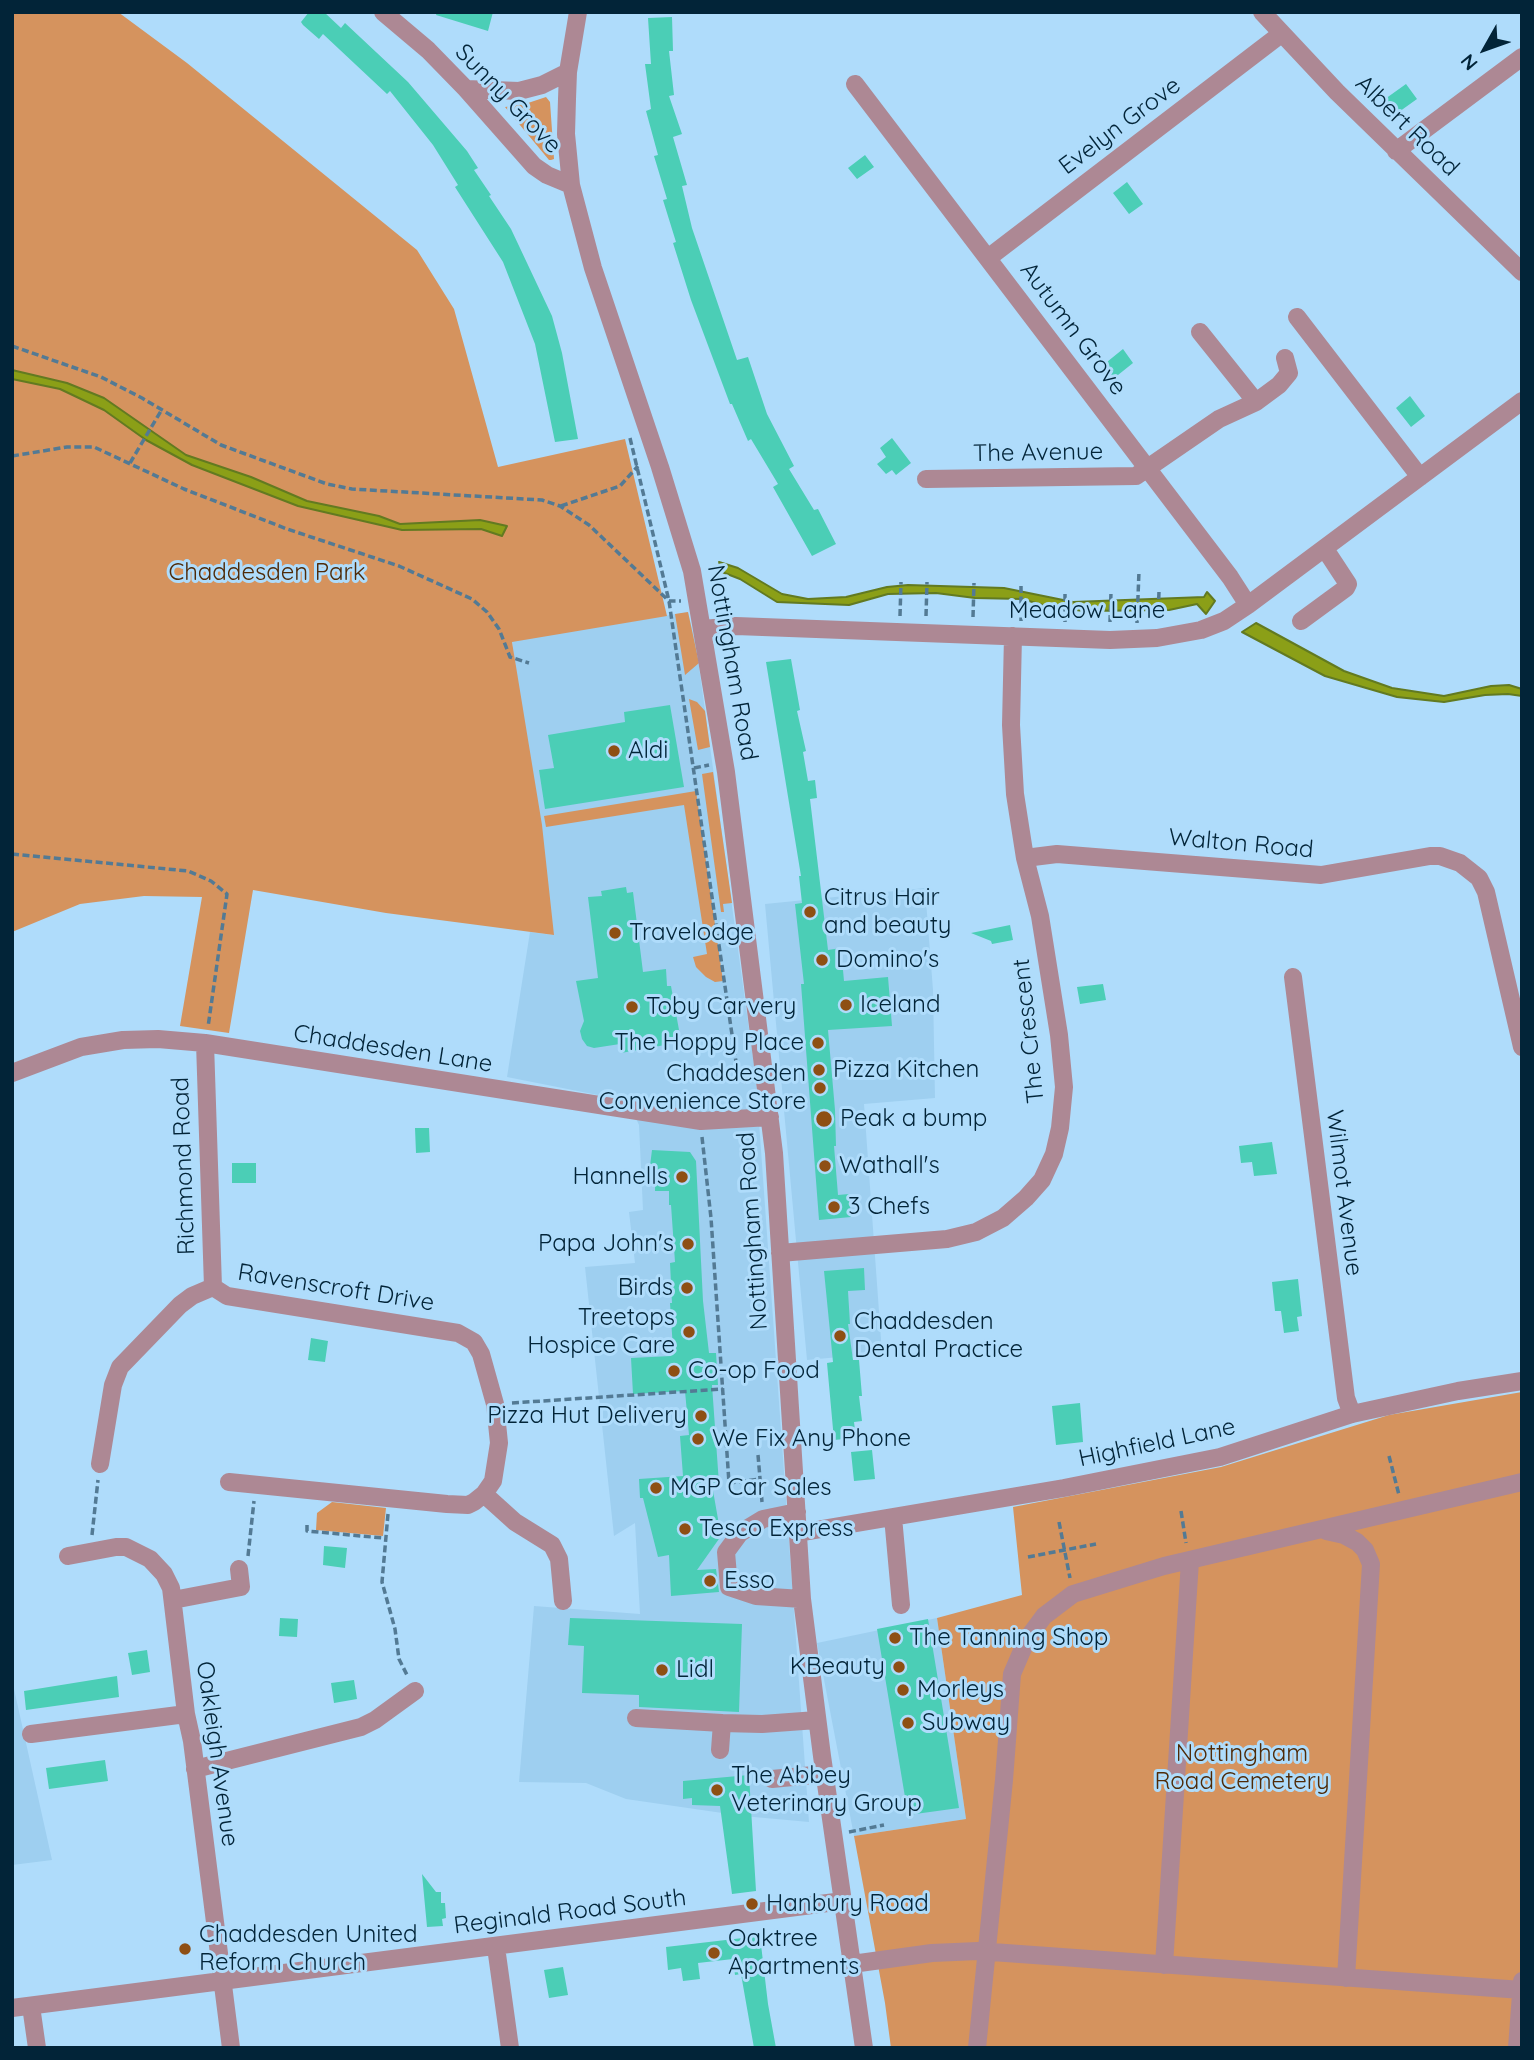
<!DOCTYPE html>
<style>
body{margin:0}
#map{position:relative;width:1534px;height:2060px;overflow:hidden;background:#afdcfb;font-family:Quicksand,sans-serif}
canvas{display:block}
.frame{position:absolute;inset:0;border:14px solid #022438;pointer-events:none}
.north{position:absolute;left:1450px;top:14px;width:70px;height:70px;-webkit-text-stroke:5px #afdcfb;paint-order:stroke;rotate:230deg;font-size:19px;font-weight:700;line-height:28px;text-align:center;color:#022438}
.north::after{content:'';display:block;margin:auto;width:24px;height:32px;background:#022438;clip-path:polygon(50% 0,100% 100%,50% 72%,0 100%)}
</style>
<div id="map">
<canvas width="1534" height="2060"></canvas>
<div class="frame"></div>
<div class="north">N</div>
</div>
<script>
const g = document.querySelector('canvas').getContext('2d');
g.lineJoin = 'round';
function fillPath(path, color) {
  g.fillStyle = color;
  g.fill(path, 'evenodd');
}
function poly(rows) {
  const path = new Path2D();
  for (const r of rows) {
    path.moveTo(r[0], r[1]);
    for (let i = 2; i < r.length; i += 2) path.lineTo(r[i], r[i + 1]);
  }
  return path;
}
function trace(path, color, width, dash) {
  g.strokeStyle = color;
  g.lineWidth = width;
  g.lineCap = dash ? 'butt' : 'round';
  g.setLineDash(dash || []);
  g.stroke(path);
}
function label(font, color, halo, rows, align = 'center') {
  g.font = font + ' Quicksand,sans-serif';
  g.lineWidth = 6;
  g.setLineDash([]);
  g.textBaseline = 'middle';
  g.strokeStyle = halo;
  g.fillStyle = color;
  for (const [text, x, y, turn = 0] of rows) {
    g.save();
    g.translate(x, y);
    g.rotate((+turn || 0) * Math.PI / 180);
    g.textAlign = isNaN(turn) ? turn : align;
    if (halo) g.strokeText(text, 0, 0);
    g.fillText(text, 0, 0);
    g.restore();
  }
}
fillPath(poly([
 [688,612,696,645,756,1080,809,1822,743,1816,626,1799,586,1783,519,1782,534,1606,640,1614,635,1523,614,1536,585,1267,635,1263,629,1212,643,1210,639,1125,628,1101,507,1077,530,932,553,935,512,641],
 [925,888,933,990,935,1098,864,1104,882,1353,807,1360,765,904],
 [937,1618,966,1819,854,1836,817,1643],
 [12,1680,52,1860,12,1865]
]), '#9ecff0');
fillPath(poly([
 [12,12,118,12,187,63,417,250,454,309,498,467,625,439,667,616,512,642,542,825,554,935,386,913,253,890,229,1033,180,1026,202,897,144,896,80,904,12,932],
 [546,97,550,102,554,159,551,160,549,160,505,107,525,104],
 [688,612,699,663,685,675,675,614],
 [689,699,697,702,705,711,710,747,698,750],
 [713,772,732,903,723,904,724,912,721,912,702,774],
 [696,791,723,981,715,982,706,977,696,967,693,957,707,954,684,805,546,827,544,816],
 [1522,1392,1522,2048,891,2048,885,2003,854,1836,966,1819,937,1618,1022,1595,1013,1507,1221,1467,1389,1415],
 [332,1502,386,1508,383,1536,316,1530,317,1513]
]), '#d5935e');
const water = poly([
 [12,370,67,383,104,398,186,455,251,477,307,501,379,516,400,524,480,520,507,526,502,536,481,529,402,530,298,506,192,465,146,440,104,410,60,389,12,379,12,370],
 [719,562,738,568,782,594,808,599,846,597,887,587,908,585,1004,588,1073,602,1204,597,1207,592,1215,601,1206,614,1197,604,1169,610,1084,611,1050,607,1022,599,975,598,936,593,888,594,849,605,777,602,740,579,722,572,719,562],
 [1256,623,1344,671,1392,688,1444,696,1491,686,1509,685,1522,689,1522,696,1508,694,1485,695,1444,702,1397,697,1325,676,1242,632,1256,623]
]);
fillPath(water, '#8b9f17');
trace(water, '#627a21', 2);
fillPath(poly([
 [309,12,324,12,341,28,345,23,408,82,467,151,478,168,474,170,491,195,489,196,511,229,552,316,562,353,578,439,555,442,535,344,503,262,455,187,458,185,433,145,390,91,387,94,323,34,319,39,303,25,301,22],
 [437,12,493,12,488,31,436,15],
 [672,17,673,51,669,51,674,95,669,96,682,134,673,137,687,185,682,186,692,228,737,360,748,357,767,414,794,466,789,469,814,510,818,509,836,544,812,556,773,487,778,484,751,439,748,441,732,404,730,404,691,300,673,243,676,242,663,200,667,199,654,156,658,155,646,111,651,109,645,64,651,64,648,18],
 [1406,84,1417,99,1396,114,1385,99],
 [865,155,874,167,857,179,848,168],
 [1127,182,1143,204,1129,214,1113,193],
 [1123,349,1133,363,1113,379,1102,366],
 [1410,396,1425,416,1411,427,1396,408],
 [892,438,911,463,896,475,892,470,886,474,877,464,886,457,880,448],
 [791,659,800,710,797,711,806,751,803,752,808,781,815,780,817,798,810,799,828,950,841,948,844,981,888,977,892,1026,828,1030,835,1110,836,1146,834,1146,838,1195,849,1194,851,1217,819,1220,801,984,804,984,795,904,802,903,799,876,801,876,766,662],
 [670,705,684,787,545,809,539,770,554,768,548,735,625,722,624,712],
 [626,887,627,893,633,892,643,972,666,969,667,986,671,986,679,1030,675,1030,676,1043,621,1053,620,1044,594,1048,587,1046,582,1039,580,1031,584,1021,576,981,598,978,588,897,602,896,601,891],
 [1010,925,1013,940,992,944,991,941,971,933],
 [1103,984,1106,1000,1080,1004,1077,987],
 [415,1128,429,1128,430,1152,416,1153],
 [1272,1142,1277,1174,1254,1176,1252,1162,1241,1163,1239,1146],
 [652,1150,690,1152,696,1161,703,1301,709,1353,716,1353,718,1385,712,1385,719,1484,712,1485,721,1536,697,1570,716,1569,719,1592,671,1596,669,1555,658,1557,643,1498,640,1498,639,1479,683,1476,680,1436,689,1435,685,1391,633,1394,631,1358,671,1356,670,1349,673,1349,670,1303,672,1303,670,1263,675,1262,671,1205,669,1205,669,1191,655,1191,655,1174,649,1174],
 [232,1163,256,1163,256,1183,232,1183],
 [864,1268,865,1290,848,1291,850,1324,848,1324,853,1360,859,1360,862,1396,859,1396,862,1421,854,1422,856,1438,834,1440,827,1363,833,1362,824,1271],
 [1298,1279,1302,1316,1297,1317,1299,1331,1284,1333,1281,1311,1275,1311,1272,1282],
 [311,1338,328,1341,325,1362,308,1360],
 [1080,1403,1083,1442,1056,1445,1052,1406],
 [872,1450,875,1479,854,1481,851,1452],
 [324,1546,347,1548,345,1568,323,1565],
 [280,1618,298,1619,297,1637,279,1636],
 [570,1618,742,1624,739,1712,639,1707,639,1695,582,1693,584,1646,568,1645],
 [928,1619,959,1808,908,1815,877,1629],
 [147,1650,150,1672,132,1675,128,1653],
 [117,1676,119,1697,26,1710,24,1691],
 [354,1680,357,1699,334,1703,331,1683],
 [105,1760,108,1781,49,1789,46,1768],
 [749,1775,756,1891,732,1894,720,1806,692,1805,692,1798,683,1799,683,1781],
 [422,1874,436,1892,441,1892,441,1903,445,1903,446,1918,442,1919,443,1926,427,1927],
 [760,1936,768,2004,776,2048,754,2048,741,1974,735,1975,733,1959,698,1963,700,1979,683,1981,681,1968,668,1970,666,1947],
 [563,1967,568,1995,549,1998,544,1970]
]), '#4bceb6');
trace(poly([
 [12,346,101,377,142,398,221,445,327,484,352,489,542,500,560,506,589,525,669,601,681,601],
 [630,438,669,601,737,1069,747,1083],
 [12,456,67,447,94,447,184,489,287,529,399,566,472,599,487,612,499,629,510,657,529,663],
 [130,463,161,411],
 [561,506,620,486,638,466],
 [1021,586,1021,621],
 [900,616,901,582],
 [926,616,927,582],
 [973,617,974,583],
 [1158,620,1159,591],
 [1065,622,1065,592],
 [1110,622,1111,592],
 [1137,623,1139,571],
 [694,768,709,765],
 [12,854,188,871,211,881,227,894,208,1027],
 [702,1137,711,1218,729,1483,760,1479],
 [512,1403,723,1389],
 [758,1455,762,1502],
 [1389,1456,1399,1495],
 [1181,1511,1186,1543],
 [388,1514,382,1582,395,1629,399,1659,408,1677],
 [1059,1522,1070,1578],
 [307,1525,307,1531,383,1538],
 [92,1535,98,1480],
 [248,1556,254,1501],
 [1028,1557,1096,1544],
 [849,1832,884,1825]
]), '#537a94', 3.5, [7, 3.5]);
trace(poly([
 [383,12,428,50,466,89,534,166,547,175,571,185],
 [578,12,568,72,567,99,566,134,571,185,593,268,660,467,692,571,726,772,774,1153,802,1599,822,1756,864,2048],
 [1262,12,1337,92,1522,272],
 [855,84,1230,577,1248,605],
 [466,89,519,91,542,85,568,72],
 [1396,151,1522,57],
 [988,258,1281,34],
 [1297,317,1420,477],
 [1200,332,1256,402],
 [926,479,1136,476,1219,419,1256,402,1279,385,1289,373,1285,358],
 [1301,621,1346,588,1348,584,1325,549],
 [703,629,736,626,1110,640,1157,638,1201,630,1224,621,1248,605,1522,401],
 [1025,858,1057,854,1321,875,1430,856,1440,856,1460,863,1479,878,1486,892,1522,1047],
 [1293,977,1346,1398,1352,1414],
 [205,1043,213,1287],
 [12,1073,81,1047,123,1040,158,1039,205,1043,701,1121,770,1117],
 [780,1253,947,1239,976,1232,1003,1218,1026,1198,1042,1180,1054,1154,1060,1128,1064,1087,1059,1035,1040,916,1025,858,1015,794,1011,725,1013,636],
 [100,1464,113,1385,120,1367,180,1305,192,1296,213,1287,227,1296,458,1333,474,1342,481,1354,495,1404,499,1443,493,1481,484,1494,474,1502,468,1505,447,1504,229,1482],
 [484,1494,515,1522,552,1545,559,1559,563,1601],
 [797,1512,763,1519,740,1533,726,1552,729,1587,756,1596,802,1599],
 [893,1517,901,1605],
 [1326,1531,1344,1535,1357,1542,1365,1550,1371,1564,1346,1978],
 [798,1533,1064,1488,1220,1457,1352,1414,1458,1391,1522,1381],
 [68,1556,116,1547,126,1547,150,1559,164,1574,171,1588,186,1714,192,1741,231,2048],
 [173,1600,241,1587,239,1569],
 [636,1718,722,1723],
 [31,1734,186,1714],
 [720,1750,722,1723,762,1724,817,1720],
 [195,1769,361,1727,375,1720,415,1691],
 [772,1779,824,1774],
 [496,1947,510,2048],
 [852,1964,932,1953,978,1951,1522,1990],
 [1164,1965,1190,1561],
 [31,2006,37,2048],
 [12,2008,843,1901],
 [977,2048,1004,1780,1012,1674,1027,1639,1044,1616,1073,1594,1164,1566,1522,1482],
 [1517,2048,1522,1981]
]), '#ad8894', 18);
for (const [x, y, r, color] of [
 [614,751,7,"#8e4f14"],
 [810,912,7,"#8e4f14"],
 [615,933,7,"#8e4f14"],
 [822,960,7,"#8e4f14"],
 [846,1005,7,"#8e4f14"],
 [632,1007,7,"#8e4f14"],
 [818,1043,7,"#8e4f14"],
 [819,1070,7,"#8e4f14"],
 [820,1088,7,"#8e4f14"],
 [824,1119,9,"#8e4f14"],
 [825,1166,7,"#8e4f14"],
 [682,1177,7,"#8e4f14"],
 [834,1207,7,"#8e4f14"],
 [688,1244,7,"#8e4f14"],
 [687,1288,7,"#8e4f14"],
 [689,1332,7,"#8e4f14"],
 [840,1336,7,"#8e4f14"],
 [674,1371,7,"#8e4f14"],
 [701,1416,7,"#8e4f14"],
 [698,1439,7,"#8e4f14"],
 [656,1488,7,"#8e4f14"],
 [685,1529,7,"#8e4f14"],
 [710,1581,7,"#8e4f14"],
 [895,1638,7,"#8e4f14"],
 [899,1667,7,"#8e4f14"],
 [662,1670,7,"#8e4f14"],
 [903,1690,7,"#8e4f14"],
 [908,1723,7,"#8e4f14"],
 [717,1790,7,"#8e4f14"],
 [752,1904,7,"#8e4f14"],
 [185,1949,7,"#8e4f14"],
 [714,1953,7,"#8e4f14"]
]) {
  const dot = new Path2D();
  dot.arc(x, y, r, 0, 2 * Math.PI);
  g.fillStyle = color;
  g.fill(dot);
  trace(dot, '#afdcfb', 2.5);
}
label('24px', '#022438', '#afdcfb', [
 ["Sunny Grove",508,99,46],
 ["Evelyn Grove",1120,126,-37],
 ["Albert Road",1407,126,44],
 ["Autumn Grove",1073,329,53],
 ["The Avenue",1038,453,-1],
 ["Meadow Lane",1087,611],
 ["Nottingham Road",732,663,80],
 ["Walton Road",1241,844,5],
 ["The Crescent",1029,1031,-96],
 ["Chaddesden Lane",393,1049,9],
 ["Richmond Road",184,1166,-92],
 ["Wilmot Avenue",1344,1193,83],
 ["Nottingham Road",753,1231,-94],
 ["Ravenscroft Drive",336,1288,9],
 ["Highfield Lane",1157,1443,-12],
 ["Oakleigh Avenue",217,1754,82],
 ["Reginald Road South",570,1912,-7]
]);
label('24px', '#4f2a07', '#afdcfb', [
 ["Chaddesden Park",267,573],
 ["Nottingham",1242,1754],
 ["Road Cemetery",1242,1782]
]);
label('24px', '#022438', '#afdcfb', [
 ["Aldi",628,751],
 ["Citrus Hair",824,898],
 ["and beauty",824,926],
 ["Travelodge",629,933],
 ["Domino's",836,960],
 ["Iceland",860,1005],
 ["Toby Carvery",646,1007],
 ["The Hoppy Place",804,1043,"right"],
 ["Pizza Kitchen",833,1070],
 ["Chaddesden",806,1074,"right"],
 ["Convenience Store",806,1102,"right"],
 ["Peak a bump",840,1119],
 ["Wathall's",839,1166],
 ["Hannells",668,1177,"right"],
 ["3 Chefs",848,1207],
 ["Papa John's",674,1244,"right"],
 ["Birds",673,1288,"right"],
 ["Treetops",675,1318,"right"],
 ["Hospice Care",675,1346,"right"],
 ["Chaddesden",854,1322],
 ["Dental Practice",854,1350],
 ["Co-op Food",688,1371],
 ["Pizza Hut Delivery",687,1416,"right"],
 ["We Fix Any Phone",712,1439],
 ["MGP Car Sales",670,1488],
 ["Tesco Express",699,1529],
 ["Esso",724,1581],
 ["The Tanning Shop",909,1638],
 ["KBeauty",885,1667,"right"],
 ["Lidl",676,1670],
 ["Morleys",917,1690],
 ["Subway",922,1723],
 ["The Abbey",731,1776],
 ["Veterinary Group",731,1804],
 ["Hanbury Road",766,1904],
 ["Chaddesden United",199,1935],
 ["Reform Church",199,1963],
 ["Oaktree",728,1939],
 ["Apartments",728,1967]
], 'left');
</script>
